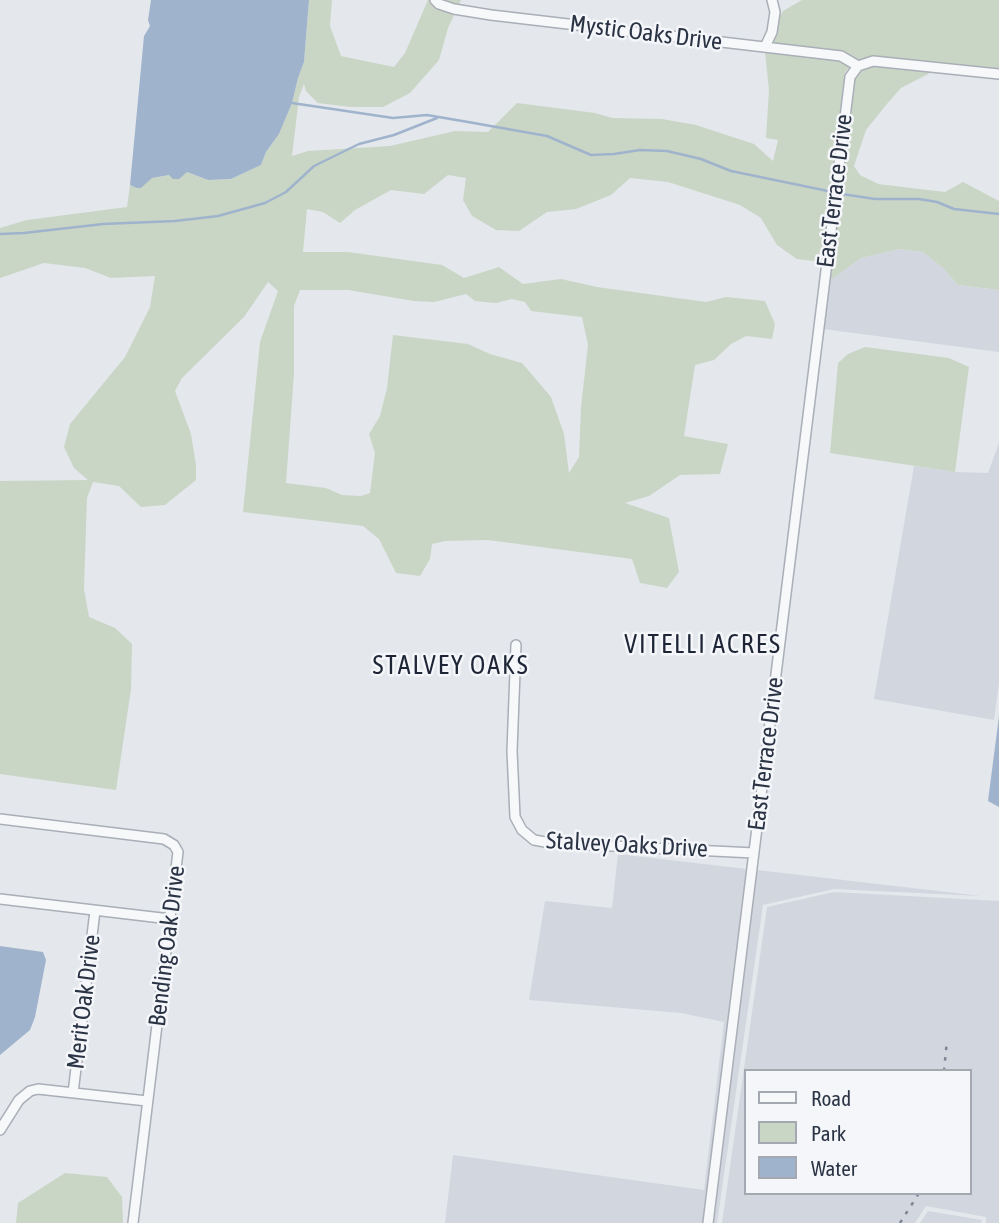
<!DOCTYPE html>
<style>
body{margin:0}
#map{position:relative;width:999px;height:1223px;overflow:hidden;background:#e4e7ec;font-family:"Asap Condensed",sans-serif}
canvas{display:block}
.legend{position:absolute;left:744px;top:1069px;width:228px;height:126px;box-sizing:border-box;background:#f4f6f9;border:2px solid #a4a8b1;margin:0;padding:9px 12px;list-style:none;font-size:21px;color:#2b3445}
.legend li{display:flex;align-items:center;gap:14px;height:35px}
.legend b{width:35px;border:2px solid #a4a8b1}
</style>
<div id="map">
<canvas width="999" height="1223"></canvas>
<ul class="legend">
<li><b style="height:9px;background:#f7f8fa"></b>Road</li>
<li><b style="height:19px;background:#c9d6c5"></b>Park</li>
<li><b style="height:19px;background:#9fb4cc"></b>Water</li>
</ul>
</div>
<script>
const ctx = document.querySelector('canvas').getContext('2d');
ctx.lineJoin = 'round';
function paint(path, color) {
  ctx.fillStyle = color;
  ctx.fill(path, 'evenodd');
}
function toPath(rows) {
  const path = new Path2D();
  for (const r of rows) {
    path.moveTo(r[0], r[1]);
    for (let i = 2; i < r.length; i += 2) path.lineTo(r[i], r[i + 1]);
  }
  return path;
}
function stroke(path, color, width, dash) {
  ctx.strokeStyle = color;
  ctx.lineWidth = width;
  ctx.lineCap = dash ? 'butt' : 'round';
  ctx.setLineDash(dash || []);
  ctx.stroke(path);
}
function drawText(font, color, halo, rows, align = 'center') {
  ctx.font = font + ' "Asap Condensed",sans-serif';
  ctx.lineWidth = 5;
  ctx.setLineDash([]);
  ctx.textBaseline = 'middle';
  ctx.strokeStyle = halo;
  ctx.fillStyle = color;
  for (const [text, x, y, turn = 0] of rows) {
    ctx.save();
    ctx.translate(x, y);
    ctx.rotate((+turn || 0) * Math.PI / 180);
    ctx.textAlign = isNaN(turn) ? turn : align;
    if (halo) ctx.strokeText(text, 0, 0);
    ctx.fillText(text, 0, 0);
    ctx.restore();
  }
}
const built = toPath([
 [900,249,923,252,943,268,958,285,999,290,999,352,823,329,830,275,833,278,861,258],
 [999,443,999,683,994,720,874,699,914,466,955,472,988,473],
 [618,854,747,869,703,1223,445,1223,453,1155,704,1190,724,1022,681,1013,529,1000,545,901,612,908],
 [757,870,981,896,834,889,763,905,717,1223,713,1223],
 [834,892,999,901,999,1223,986,1223,986,1217,926,1206,915,1223,722,1223,767,907],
 [745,1071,969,1071,969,1193,745,1193],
 [928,1211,982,1220,981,1223,920,1223]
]);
const green = toPath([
 [309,0,332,0,330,26,341,56,394,67,405,53,428,0,461,0,448,28,439,60,410,93,383,107,351,107,318,103,306,91,304,84,299,97,292,156,308,151,390,146,455,131,488,132,517,103,595,113,612,118,662,119,696,125,754,144,773,161,778,140,766,138,769,90,764,42,783,11,802,0,999,0,999,70,874,57,856,61,845,72,822,262,797,259,777,245,761,218,740,205,668,182,630,178,611,195,576,209,547,212,519,231,496,230,472,216,463,200,466,178,448,175,424,194,391,190,355,210,340,223,323,212,307,209,303,252,348,252,442,265,464,278,499,267,523,284,561,279,597,287,706,302,726,297,765,301,775,324,772,339,746,336,731,344,714,360,695,365,684,436,728,444,720,474,680,475,649,496,625,503,669,518,679,572,667,588,640,583,632,559,488,540,445,541,432,544,430,559,420,576,396,573,379,539,363,526,243,512,260,342,278,291,268,282,244,317,182,378,175,391,191,434,196,465,196,480,165,505,141,507,119,486,93,482,87,498,84,589,89,617,115,628,132,644,131,689,116,790,0,774,0,481,88,480,74,468,64,447,70,424,125,357,150,307,155,276,111,278,85,268,44,263,0,278,0,228,27,220,127,207,130,185,131,186,152,178,187,172,208,180,231,179,261,165,266,152,279,134,292,103,298,78,304,62],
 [300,290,348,290,414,301,434,302,466,294,475,301,496,303,512,299,525,302,531,311,582,317,588,345,581,407,579,457,569,473,564,434,551,397,522,363,490,354,468,344,393,335,387,388,380,416,369,434,375,453,370,493,361,496,342,495,326,488,286,483,294,373,294,306],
 [874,66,932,72,901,88,886,105,866,130,854,166,860,175,878,184,945,192,963,182,999,201,999,290,958,285,943,268,923,252,900,249,861,258,832,279,830,275,855,78,861,70],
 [865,347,949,358,969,367,955,472,830,453,838,363,848,354],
 [65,1173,107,1177,122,1197,123,1223,16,1223,18,1203]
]);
const water = toPath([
 [151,0,309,0,304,62,298,78,292,103,279,134,266,152,261,165,231,179,208,180,187,172,179,179,173,179,169,175,152,178,141,188,137,188,130,185,144,36,150,26,148,20],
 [999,716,999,807,988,801],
 [0,946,43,952,46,960,35,1017,30,1030,0,1055]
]);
const stream = toPath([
 [292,103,393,118,427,115,468,122,547,136,591,155,614,154,640,150,667,151,701,159,731,171,828,191],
 [842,194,875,199,919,199,937,202,954,209,999,214],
 [0,234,24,233,103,224,175,221,218,216,265,203,286,192,314,166,359,144,394,135,437,118]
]);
const street = toPath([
 [435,0,439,4,454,9,491,15,841,56,858,66],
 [765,47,772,32,775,12,772,0],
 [516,645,512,751,515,817,522,830,534,840,551,843,754,853],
 [0,819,164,839,174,845,178,852,133,1223],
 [0,899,170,919],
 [73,1093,95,911],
 [0,1130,19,1100,30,1091,38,1089,147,1101],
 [708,1223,850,77,858,66,873,61,999,74]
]);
const rail = toPath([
 [944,1071,947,1040],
 [900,1223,919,1193]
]);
const streetNames = [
 ["Mystic Oaks Drive",646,33,7],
 ["East Terrace Drive",835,191,-83],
 ["East Terrace Drive",766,754,-83],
 ["Stalvey Oaks Drive",627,845,3],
 ["Bending Oak Drive",167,946,-83],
 ["Merit Oak Drive",84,1002,-83]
];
const neighbourhoodNames = [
 ["VITELLI ACRES",703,645],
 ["STALVEY OAKS",451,666]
];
paint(built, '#d2d6de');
paint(green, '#c9d6c5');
paint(water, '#9fb4cc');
stroke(stream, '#9fb4cc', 2.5);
stroke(street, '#a9aeb7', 12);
stroke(street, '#f7f8fa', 9);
stroke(rail, '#7d8696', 2.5, [3.5, 7]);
drawText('24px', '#2b3445', '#f4f6f9', streetNames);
ctx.letterSpacing = '2px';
drawText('26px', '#1d2536', '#f4f6f9', neighbourhoodNames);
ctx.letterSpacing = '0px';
</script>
